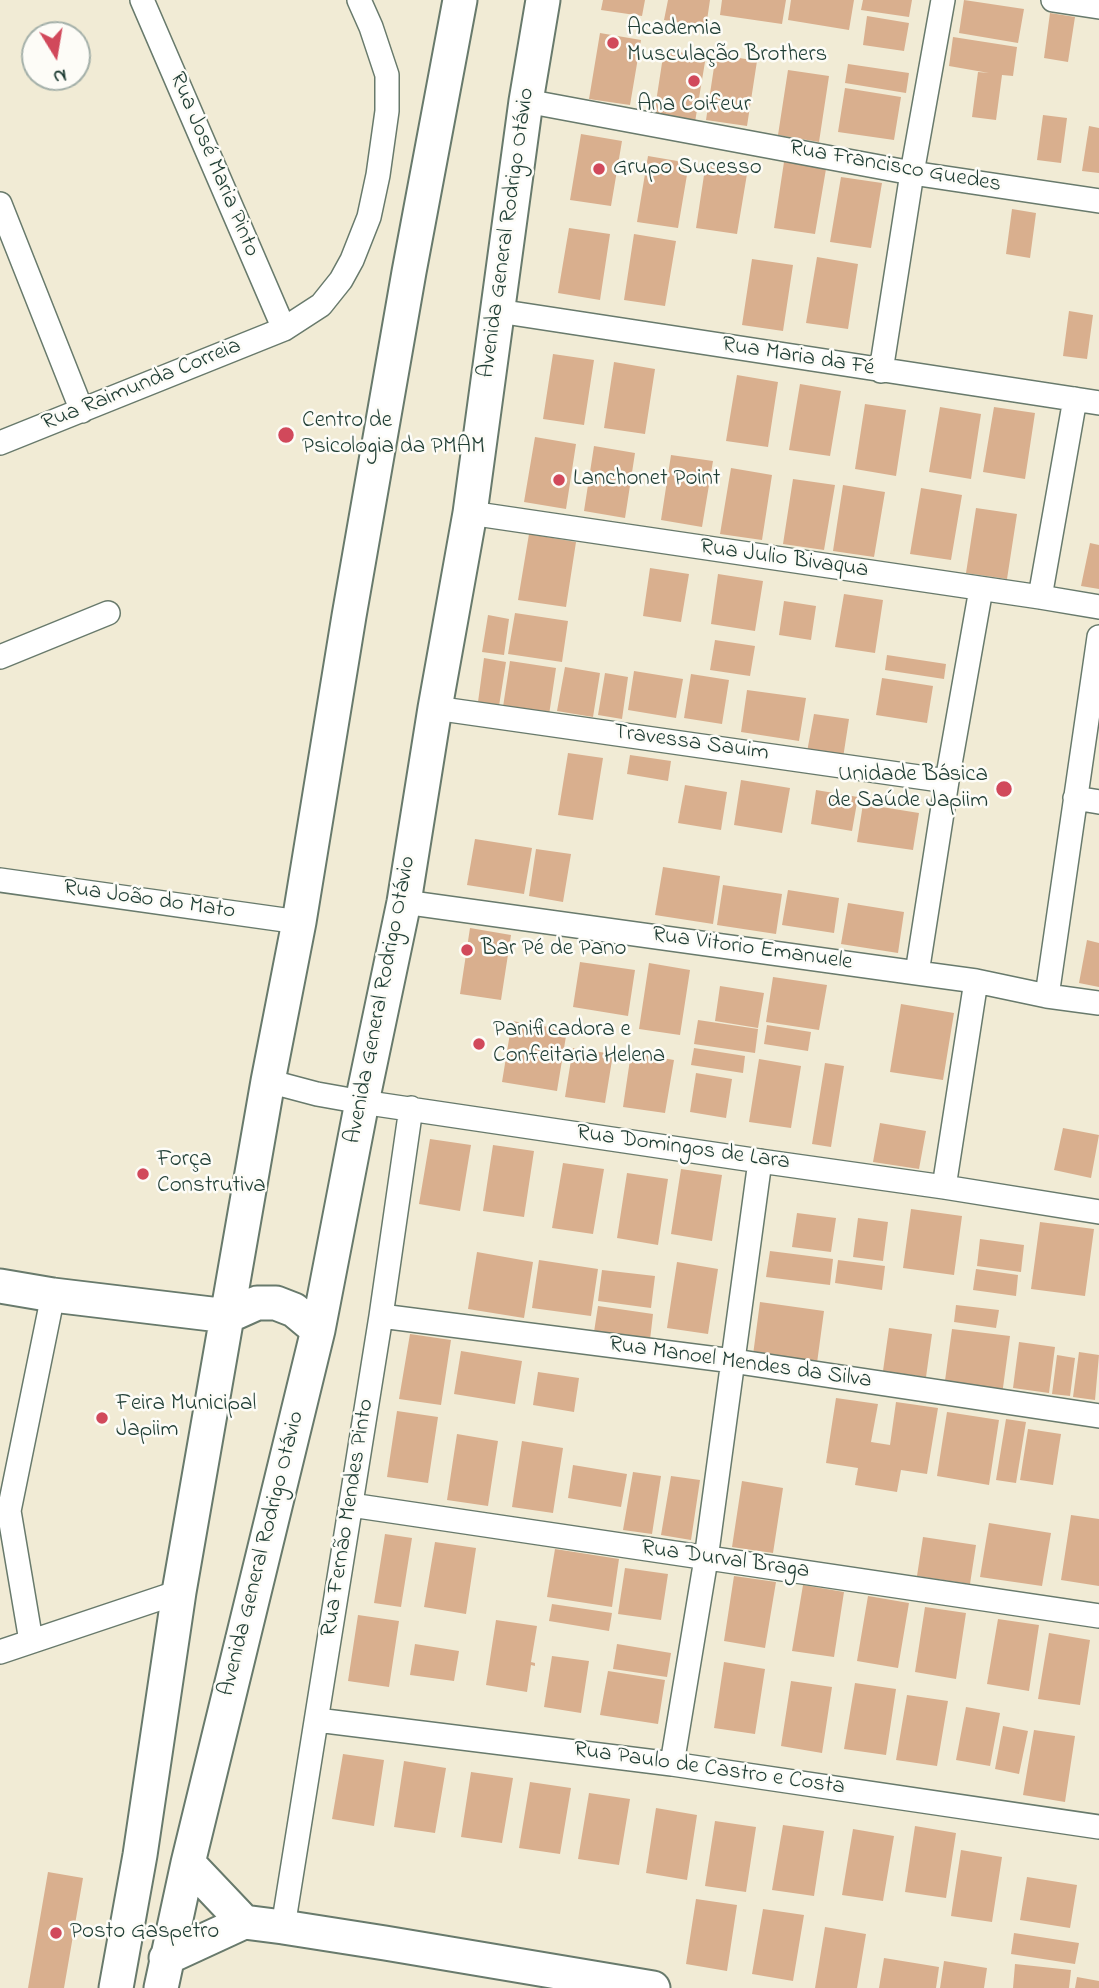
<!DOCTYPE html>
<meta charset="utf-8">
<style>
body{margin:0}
#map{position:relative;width:1099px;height:1988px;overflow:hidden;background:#f1ebd5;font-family:"Indie Flower",sans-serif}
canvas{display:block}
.north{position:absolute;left:21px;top:21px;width:70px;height:70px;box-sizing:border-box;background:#fdfcf7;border:2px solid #a4b0a9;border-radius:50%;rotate:169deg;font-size:19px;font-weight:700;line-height:28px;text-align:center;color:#1f3d34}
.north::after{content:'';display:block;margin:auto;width:24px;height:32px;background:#d1495b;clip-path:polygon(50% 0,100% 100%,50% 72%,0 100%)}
</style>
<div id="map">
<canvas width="1099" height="1988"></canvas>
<div class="north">N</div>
</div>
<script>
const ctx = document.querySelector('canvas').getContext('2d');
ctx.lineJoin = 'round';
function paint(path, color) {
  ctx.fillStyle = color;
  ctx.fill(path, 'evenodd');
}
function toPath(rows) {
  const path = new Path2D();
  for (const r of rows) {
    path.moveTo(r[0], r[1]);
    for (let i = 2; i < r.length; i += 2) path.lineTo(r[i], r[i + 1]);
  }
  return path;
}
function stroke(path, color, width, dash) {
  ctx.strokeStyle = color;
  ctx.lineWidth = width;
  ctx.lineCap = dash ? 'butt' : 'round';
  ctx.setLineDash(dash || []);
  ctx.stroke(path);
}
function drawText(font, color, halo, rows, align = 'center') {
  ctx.font = font + ' "Indie Flower",sans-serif';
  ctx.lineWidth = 5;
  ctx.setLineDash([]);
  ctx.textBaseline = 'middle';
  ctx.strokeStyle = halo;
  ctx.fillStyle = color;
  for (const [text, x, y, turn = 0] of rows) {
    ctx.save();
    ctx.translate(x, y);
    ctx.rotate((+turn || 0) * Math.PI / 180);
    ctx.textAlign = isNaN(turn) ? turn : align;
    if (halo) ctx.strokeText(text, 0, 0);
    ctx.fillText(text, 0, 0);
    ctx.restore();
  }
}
const building = toPath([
 [603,0,645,0,642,16,601,10],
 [668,0,710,0,706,27,664,20],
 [722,0,786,0,782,24,720,15],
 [791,0,854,0,849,30,788,20],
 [863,0,912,0,909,17,861,10],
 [964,0,1024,9,1018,43,959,33],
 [1050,13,1075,17,1068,62,1044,58],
 [867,16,909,23,904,51,863,45],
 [600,33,641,40,630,105,589,99],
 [953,37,1017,47,1013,76,1002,75,996,120,972,117,978,72,989,73,949,66],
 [664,50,706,56,695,122,654,115],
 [716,54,757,61,747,126,706,120],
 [848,64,909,73,906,93,845,83],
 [788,70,829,76,819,142,778,135],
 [845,88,901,97,894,140,838,132],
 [1043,115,1067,118,1061,163,1037,160],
 [1089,126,1099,128,1099,173,1082,171],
 [581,134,622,141,611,206,570,200],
 [648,156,689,163,678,228,637,222],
 [706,162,748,168,737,234,696,228],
 [784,162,826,169,815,234,774,228],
 [841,177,882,183,871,248,830,242],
 [1012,209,1036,213,1030,258,1006,254],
 [569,228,610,234,600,300,558,293],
 [634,234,676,241,665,306,624,300],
 [817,257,858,264,848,329,806,323],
 [752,259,793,265,783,331,742,325],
 [1069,311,1093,315,1087,359,1063,356],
 [553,354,594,360,584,425,543,419],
 [614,362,655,369,645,434,604,428],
 [737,375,778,382,768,447,726,441],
 [800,384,841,391,830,456,789,450],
 [865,404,906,410,896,476,855,469],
 [940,407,981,414,971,479,929,472],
 [994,407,1035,413,1025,479,983,472],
 [535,437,576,444,566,509,524,502],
 [594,446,635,453,625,518,584,511],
 [671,455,713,461,702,527,661,520],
 [731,468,772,475,762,540,720,534],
 [793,479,835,485,824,550,783,544],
 [843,485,885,492,874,557,833,551],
 [921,488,962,495,951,560,910,554],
 [976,508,1017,514,1007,579,966,573],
 [529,534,576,542,566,607,518,600],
 [1090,543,1099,545,1099,589,1081,586],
 [650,568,689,574,681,622,643,616],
 [718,574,763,581,755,631,711,624],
 [844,594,883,600,875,653,835,647],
 [784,601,816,606,811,640,779,635],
 [515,613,568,621,562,662,508,654],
 [488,615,509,619,504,655,482,652],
 [715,640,755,646,750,676,710,670],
 [887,655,946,664,944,679,885,670],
 [484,658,506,662,499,706,478,702],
 [510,661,556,668,549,715,503,707],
 [565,667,600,673,593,717,557,711],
 [634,671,683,679,676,718,628,710],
 [605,673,628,677,622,719,598,715],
 [691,674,729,680,722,724,684,718],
 [882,678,933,686,927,723,876,715],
 [747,690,806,698,799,741,741,732],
 [814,714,849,719,843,758,807,752],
 [568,753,603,758,593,820,558,815],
 [630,755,671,761,668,781,627,774],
 [741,780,790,788,782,833,734,825],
 [685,785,727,792,721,830,678,823],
 [816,790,858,797,852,831,811,824],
 [863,804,919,813,913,850,857,842],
 [475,839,532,848,524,894,467,885],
 [536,849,571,854,563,902,529,896],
 [663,867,720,876,713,924,655,915],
 [723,885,782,894,776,934,717,925],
 [788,890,839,898,834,933,782,925],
 [848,903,904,912,898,953,841,944],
 [470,928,511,935,501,1000,460,994],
 [1087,940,1099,943,1099,987,1079,983],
 [580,962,635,970,628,1016,573,1007],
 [649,963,690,970,680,1035,639,1029],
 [773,977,827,985,819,1030,766,1022],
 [720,986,764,993,758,1028,715,1021],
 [901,1004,954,1013,943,1080,890,1072],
 [698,1020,758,1029,755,1053,694,1044],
 [512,1021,567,1030,557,1091,502,1082],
 [767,1025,811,1032,808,1051,764,1044],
 [573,1048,613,1054,605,1103,565,1097],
 [694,1048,745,1056,743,1073,691,1065],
 [631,1053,674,1060,665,1113,623,1107],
 [759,1059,801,1066,791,1128,749,1122],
 [825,1063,844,1066,831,1147,812,1144],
 [696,1073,732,1079,726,1118,690,1112],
 [880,1123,926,1131,919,1169,873,1162],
 [1063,1128,1099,1135,1091,1178,1054,1170],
 [430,1139,471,1145,460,1211,419,1204],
 [493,1145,534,1151,524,1217,483,1211],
 [563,1163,604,1169,593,1234,552,1228],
 [681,1169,722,1175,712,1241,671,1234],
 [627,1173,668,1179,658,1245,617,1238],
 [911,1209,962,1216,954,1275,903,1268],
 [797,1213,836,1218,831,1252,792,1247],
 [858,1218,888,1222,883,1261,853,1257],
 [1040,1222,1094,1229,1085,1296,1031,1289],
 [980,1239,1024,1245,1021,1272,977,1266],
 [770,1251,833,1259,830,1285,766,1277],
 [477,1252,533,1262,524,1318,468,1309],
 [539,1260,598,1269,591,1316,532,1308],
 [838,1260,885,1266,882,1290,835,1283],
 [677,1262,718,1269,708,1334,667,1328],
 [976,1269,1018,1275,1016,1296,973,1290],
 [602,1270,655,1276,651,1308,598,1301],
 [760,1302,824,1311,817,1363,753,1355],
 [956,1305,999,1310,996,1328,954,1322],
 [598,1306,653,1314,650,1340,594,1332],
 [889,1328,932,1334,926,1377,883,1371],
 [952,1329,1010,1336,1002,1395,944,1388],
 [410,1334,451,1340,441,1405,399,1399],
 [1019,1342,1055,1347,1049,1393,1013,1388],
 [461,1351,522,1361,515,1404,454,1394],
 [1079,1352,1099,1355,1095,1400,1073,1397],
 [1057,1355,1075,1358,1070,1396,1052,1394],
 [538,1372,579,1378,574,1412,533,1405],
 [836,1398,878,1404,871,1442,890,1445,896,1402,938,1408,927,1474,901,1470,897,1492,855,1485,858,1468,826,1463],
 [397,1411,438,1417,428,1483,387,1477],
 [947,1412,999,1420,989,1485,937,1476],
 [1006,1419,1026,1422,1016,1483,996,1480],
 [1028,1429,1061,1434,1053,1485,1020,1480],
 [457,1434,498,1441,488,1506,447,1500],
 [522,1441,563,1448,553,1513,512,1507],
 [573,1465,627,1474,621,1507,568,1498],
 [633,1472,661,1476,652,1534,623,1530],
 [671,1476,700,1480,691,1540,661,1535],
 [742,1481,783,1488,773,1553,732,1547],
 [1071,1515,1099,1519,1099,1586,1061,1580],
 [989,1523,1051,1533,1042,1586,980,1577],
 [385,1534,412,1538,401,1607,374,1603],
 [923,1537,976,1545,970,1584,917,1576],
 [435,1542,476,1548,466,1614,424,1607],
 [555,1549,619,1559,612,1607,547,1597],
 [625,1568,668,1574,661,1620,618,1614],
 [734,1576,776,1582,765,1648,724,1641],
 [803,1585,844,1592,834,1657,792,1651],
 [868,1596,909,1603,898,1668,857,1661],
 [552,1604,612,1613,609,1631,549,1621],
 [925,1607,966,1613,956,1679,915,1672],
 [358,1615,399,1621,389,1687,348,1681],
 [998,1619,1039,1625,1029,1691,987,1684],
 [496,1620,537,1626,531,1662,535,1663,535,1666,531,1665,527,1692,486,1685],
 [1049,1633,1090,1640,1080,1705,1038,1699],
 [415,1644,459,1651,454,1681,410,1675],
 [617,1644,671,1653,667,1677,613,1669],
 [552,1656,589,1661,581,1713,544,1707],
 [724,1662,765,1669,755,1734,714,1728],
 [608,1671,665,1680,658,1724,600,1715],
 [791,1681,832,1687,822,1753,781,1746],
 [855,1683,896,1689,886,1755,844,1749],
 [907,1695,948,1701,937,1766,896,1760],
 [966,1707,1000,1713,990,1766,956,1760],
 [1003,1726,1028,1731,1019,1774,995,1769],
 [1034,1730,1075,1736,1065,1802,1023,1795],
 [343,1754,384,1760,374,1826,332,1819],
 [404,1761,446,1768,435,1833,394,1827],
 [471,1772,513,1778,502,1843,461,1837],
 [530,1782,571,1788,560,1854,519,1848],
 [589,1793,630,1799,619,1865,578,1859],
 [656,1808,697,1815,687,1880,646,1873],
 [715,1821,756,1827,746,1892,705,1886],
 [783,1825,824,1831,814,1896,772,1890],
 [915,1826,956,1833,946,1898,905,1892],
 [853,1829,894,1836,883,1901,842,1895],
 [961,1850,1002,1857,992,1922,951,1916],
 [48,1872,83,1878,64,1988,28,1988],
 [1027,1877,1077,1885,1070,1928,1020,1920],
 [696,1899,737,1905,727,1971,686,1964],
 [763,1909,804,1915,793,1981,752,1974],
 [825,1927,866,1934,857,1988,815,1988],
 [1014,1933,1079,1943,1075,1964,1011,1954],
 [884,1958,939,1967,936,1988,879,1988],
 [944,1961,987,1968,984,1988,940,1988],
 [1015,1964,1071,1970,1069,1988,1013,1988],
 [1077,1977,1099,1981,1099,1988,1075,1988]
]);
const street = toPath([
 [142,0,284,329],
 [1053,0,1099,7],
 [526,101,912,173,1099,201],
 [0,204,82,411],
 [498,311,1099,403],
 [881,371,912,173,943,0],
 [0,443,284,329,321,305,341,280,352,260,369,217,378,175,387,111,387,75,371,27,359,0],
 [470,513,1040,597,1099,607],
 [1040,597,1075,399],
 [0,657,108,613],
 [435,708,947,781],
 [1075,798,1099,802],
 [0,880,299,922],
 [404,902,917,973,976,981,1047,996,1099,1003],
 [917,973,947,781,981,589],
 [1047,996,1099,637],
 [268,1081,317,1094,362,1102,760,1161,944,1187,1099,1212],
 [944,1187,976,981],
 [381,1316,733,1361,1099,1416],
 [351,1505,1099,1616],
 [31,1641,9,1511,53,1295],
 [0,1652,179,1592],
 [317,1720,672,1764,1099,1827],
 [672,1764,706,1559,760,1161],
 [283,1927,381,1316,411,1108]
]);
const secondary = toPath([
 [0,1286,53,1295,228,1316,257,1303,276,1303,294,1310,318,1330],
 [188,1863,244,1922],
 [166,1958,244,1922,283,1927,385,1943,653,1988],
 [116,1988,140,1855,179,1592,268,1081,299,922,349,616,409,272,460,0],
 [161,1988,188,1863,318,1330,362,1102,404,902,435,708,470,513,526,101,543,0]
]);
const markers = [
 [613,43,7,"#d1495b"],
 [694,81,7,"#d1495b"],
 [599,169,7,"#d1495b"],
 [286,435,9,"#d1495b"],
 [559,480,7,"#d1495b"],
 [1004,789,9,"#d1495b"],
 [467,950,7,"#d1495b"],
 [479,1044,7,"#d1495b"],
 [143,1174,7,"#d1495b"],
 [102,1418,7,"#d1495b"],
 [56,1933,7,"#d1495b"]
];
const poiNames = [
 ["Academia",627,30],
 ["Musculação Brothers",627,56],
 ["Ana Coifeur",694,106,"center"],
 ["Grupo Sucesso",613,169],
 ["Centro de",302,422],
 ["Psicologia da PMAM",302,448],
 ["Lanchonet Point",573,480],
 ["Unidade Básica",988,776,"right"],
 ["de Saúde Japiim",988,802,"right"],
 ["Bar Pé de Pano",481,950],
 ["Panificadora e",493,1031],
 ["Confeitaria Helena",493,1057],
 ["Força",157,1161],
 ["Construtiva",157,1187],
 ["Feira Municipal",116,1405],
 ["Japiim",116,1431],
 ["Posto Gaspetro",70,1933]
];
const streetNames = [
 ["Rua José Maria Pinto",213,165,67],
 ["Rua Francisco Guedes",895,168,10],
 ["Avenida General Rodrigo Otávio",508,233,-82],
 ["Rua Maria da Fé",798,358,9],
 ["Rua Raimunda Correia",142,386,-22],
 ["Rua Julio Bivaqua",784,560,8],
 ["Travessa Sauim",691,744,8],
 ["Rua João do Mato",149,901,8],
 ["Rua Vitorio Emanuele",752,950,8],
 ["Avenida General Rodrigo Otávio",382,1000,-79],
 ["Rua Domingos de Lara",683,1149,8],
 ["Rua Manoel Mendes da Silva",740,1364,8],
 ["Rua Fernão Mendes Pinto",349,1518,-81],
 ["Avenida General Rodrigo Otávio",263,1554,-76],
 ["Rua Durval Braga",725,1561,8],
 ["Rua Paulo de Castro e Costa",709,1770,8]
];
paint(building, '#d9af8e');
stroke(street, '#687a6c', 26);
stroke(secondary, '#687a6c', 37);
stroke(street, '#fff', 23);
stroke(secondary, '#fff', 33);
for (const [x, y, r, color] of markers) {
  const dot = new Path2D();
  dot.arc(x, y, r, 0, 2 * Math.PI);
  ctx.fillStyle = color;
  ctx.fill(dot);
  stroke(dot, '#fdfcf7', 2.5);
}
drawText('23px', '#1f3d34', '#fdfcf7', poiNames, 'left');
drawText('23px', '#1f3d34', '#fdfcf7', streetNames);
</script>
